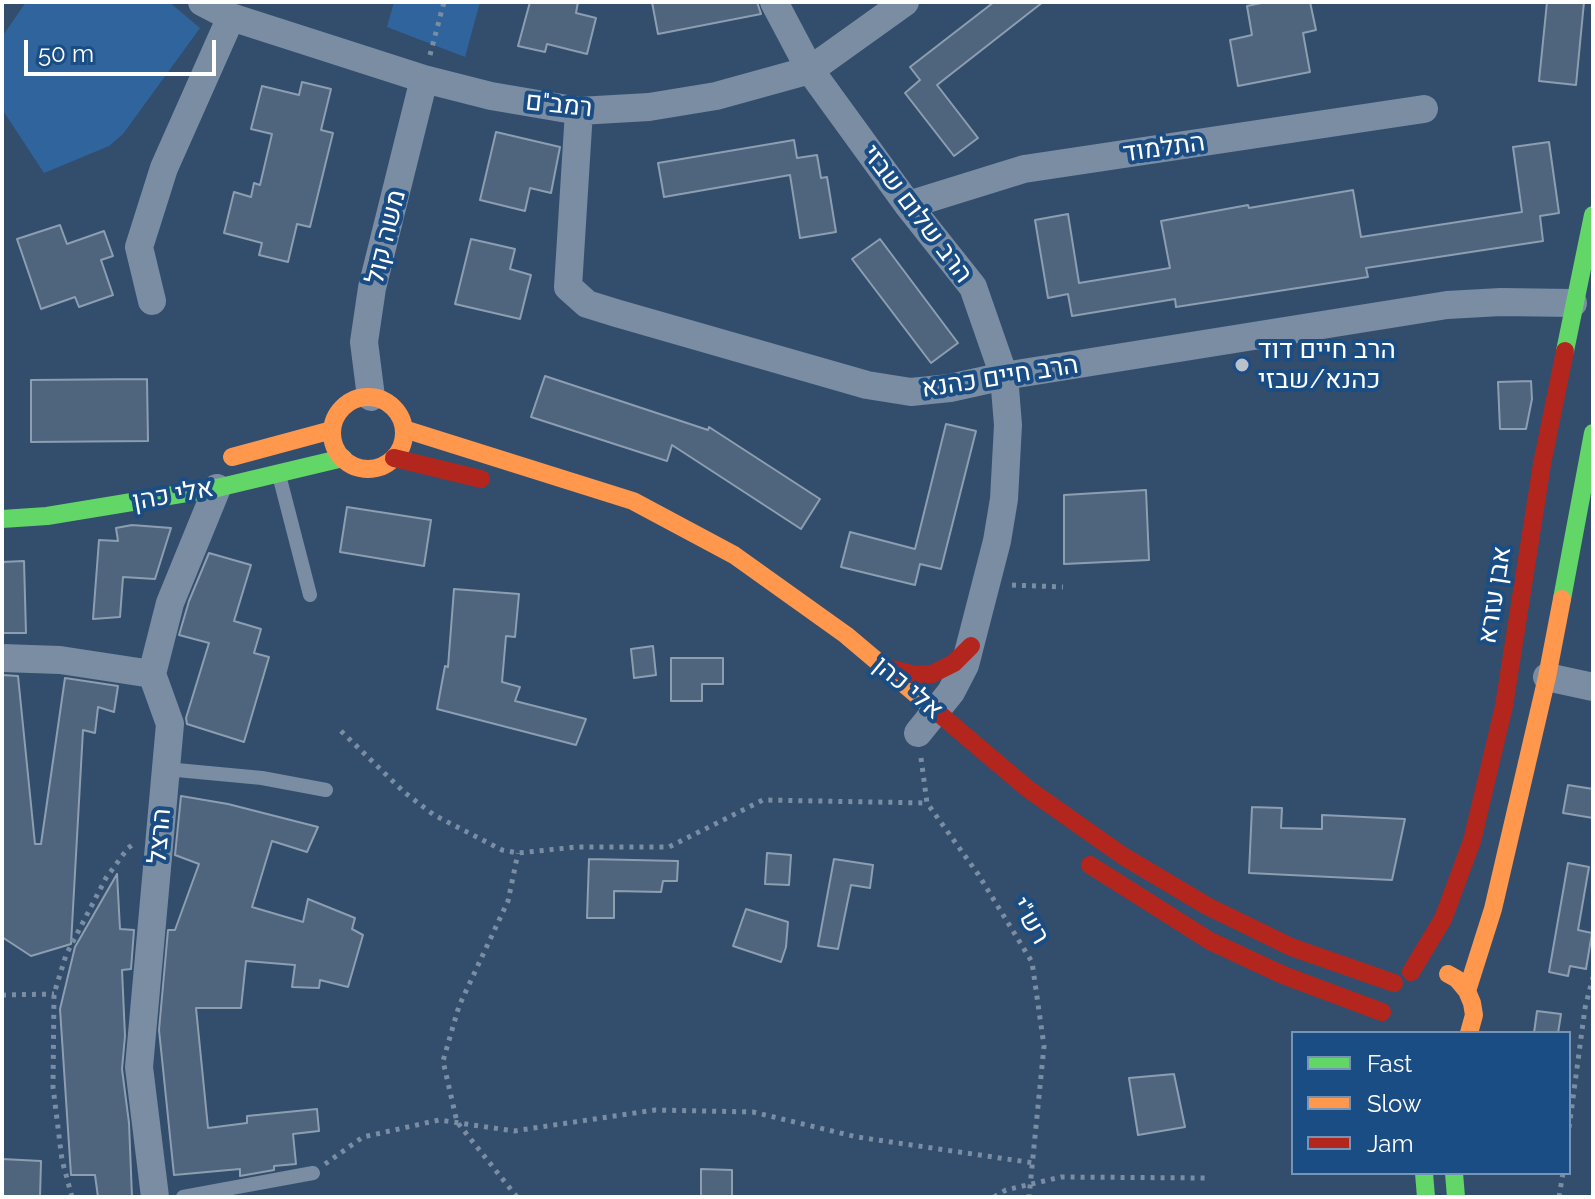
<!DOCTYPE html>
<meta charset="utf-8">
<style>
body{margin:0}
#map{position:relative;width:1595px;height:1199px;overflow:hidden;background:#334e6d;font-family:Raleway,sans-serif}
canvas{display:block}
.frame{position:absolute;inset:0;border:4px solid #fff;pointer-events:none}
.legend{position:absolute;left:1291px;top:1031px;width:280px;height:144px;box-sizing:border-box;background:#1b4d85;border:2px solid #7694b6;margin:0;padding:10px 14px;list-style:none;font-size:24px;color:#fff}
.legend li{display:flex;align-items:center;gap:16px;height:40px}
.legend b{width:40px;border:2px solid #7694b6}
.scale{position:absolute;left:24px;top:40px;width:192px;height:36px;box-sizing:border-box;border:4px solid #fff;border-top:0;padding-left:10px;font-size:24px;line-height:28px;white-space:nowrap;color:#fff;-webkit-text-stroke:6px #1b4d85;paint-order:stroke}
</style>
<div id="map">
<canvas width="1595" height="1199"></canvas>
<div class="frame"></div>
<ul class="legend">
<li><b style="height:10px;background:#63d668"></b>Fast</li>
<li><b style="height:10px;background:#ff974d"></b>Slow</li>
<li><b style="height:10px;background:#b3261e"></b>Jam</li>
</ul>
<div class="scale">50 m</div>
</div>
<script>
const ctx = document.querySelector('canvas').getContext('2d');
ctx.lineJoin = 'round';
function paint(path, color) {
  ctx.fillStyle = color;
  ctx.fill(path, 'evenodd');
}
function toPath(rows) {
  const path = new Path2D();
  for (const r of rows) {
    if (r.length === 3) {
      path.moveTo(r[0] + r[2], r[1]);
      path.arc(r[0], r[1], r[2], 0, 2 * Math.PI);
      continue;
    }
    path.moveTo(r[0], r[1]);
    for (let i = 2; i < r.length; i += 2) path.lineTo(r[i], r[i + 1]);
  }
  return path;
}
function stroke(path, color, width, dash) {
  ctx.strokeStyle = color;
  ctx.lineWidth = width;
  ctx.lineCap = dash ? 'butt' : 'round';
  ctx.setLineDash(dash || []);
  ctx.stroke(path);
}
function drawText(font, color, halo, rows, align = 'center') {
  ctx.font = font + ' Raleway,Heebo,sans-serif';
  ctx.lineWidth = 8;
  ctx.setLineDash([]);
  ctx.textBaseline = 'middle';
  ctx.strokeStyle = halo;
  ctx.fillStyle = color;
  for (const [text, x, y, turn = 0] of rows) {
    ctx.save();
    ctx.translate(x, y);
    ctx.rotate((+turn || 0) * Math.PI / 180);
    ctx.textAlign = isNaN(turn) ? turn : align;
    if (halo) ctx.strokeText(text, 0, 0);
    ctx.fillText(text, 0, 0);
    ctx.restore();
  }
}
const green = toPath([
 [26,2,169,2,200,28,123,134,109,146,44,173,2,109,2,37],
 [394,2,480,2,465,57,387,27]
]);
const building = toPath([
 [530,2,578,2,576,13,596,18,587,54,547,44,545,52,518,46,530,2],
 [652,2,757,2,761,14,658,34,652,2],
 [994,2,1043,2,937,85,978,138,954,156,905,93,920,80,910,67,994,2],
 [1266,2,1310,2,1316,30,1303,33,1310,72,1238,86,1230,40,1252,35,1247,6,1266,2],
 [1547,2,1584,2,1576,85,1539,81,1547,2],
 [302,82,331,89,321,130,333,133,310,227,297,224,288,262,259,255,262,243,224,233,234,192,251,197,254,183,260,185,272,134,251,129,262,86,299,95,302,82],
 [496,132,560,147,551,193,530,188,525,211,480,200,496,132],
 [794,140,797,158,817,155,821,178,827,177,836,232,800,238,790,175,664,197,658,163,794,140],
 [1549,142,1559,213,1540,216,1543,241,1366,268,1368,277,1176,307,1175,299,1072,316,1068,294,1048,298,1035,220,1068,214,1079,283,1170,268,1161,221,1248,205,1249,208,1353,190,1361,237,1522,212,1513,147,1549,142],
 [60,225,67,244,104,231,113,256,101,260,113,295,79,307,75,297,41,309,17,239,60,225],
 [471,239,515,249,510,269,531,275,520,319,455,304,471,239],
 [880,239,958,343,931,363,852,259,880,239],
 [545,376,708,430,709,427,820,499,801,529,672,445,667,461,531,417,545,376],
 [147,379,148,441,31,442,31,380,147,379],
 [1531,381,1532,399,1526,429,1500,429,1498,382,1531,381],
 [946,424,976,431,941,569,920,564,915,585,841,567,850,532,915,549,946,424],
 [1146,490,1149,560,1064,564,1064,495,1146,490],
 [347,507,431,520,424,566,340,552,347,507],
 [132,525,171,528,155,579,123,577,120,617,93,619,99,540,118,541,116,528,132,525],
 [209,553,251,565,234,621,261,629,254,653,269,657,244,742,187,724,186,718,209,643,179,635,189,601,209,553],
 [24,561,26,633,2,633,2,562,24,561],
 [454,589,519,594,515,637,506,636,502,682,520,687,515,701,586,719,576,745,437,709,445,666,448,667,454,589],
 [653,646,656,675,634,678,631,649,653,646],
 [671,658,723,658,723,684,702,684,702,701,671,701,671,658],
 [2,675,18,676,35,844,41,844,65,678,118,686,114,712,98,707,95,733,83,730,71,944,31,956,2,937,2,675],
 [1568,785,1593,789,1593,818,1563,813,1568,785],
 [181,796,228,804,318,827,307,852,272,841,252,907,303,922,308,899,355,918,352,929,363,935,348,987,320,980,319,988,292,987,295,965,246,961,241,1008,196,1008,208,1128,247,1123,247,1116,317,1109,319,1131,293,1134,296,1164,274,1166,274,1170,240,1176,240,1169,174,1175,159,1030,168,930,175,930,199,864,175,855,181,796],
 [1252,807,1282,808,1281,828,1322,829,1322,815,1405,819,1392,880,1249,873,1252,807],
 [767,853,791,855,789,885,765,884,767,853],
 [589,859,678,861,677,881,663,881,661,892,614,891,614,918,587,918,589,859],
 [834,859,873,865,870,888,851,885,838,949,818,946,834,859],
 [1568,863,1589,867,1578,930,1592,933,1586,969,1570,966,1568,976,1549,972,1568,863],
 [117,874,120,929,134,930,131,969,122,970,125,1036,122,1069,129,1123,132,1197,98,1197,95,1175,71,1175,60,1009,75,947,117,874],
 [746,909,788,922,786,947,781,962,733,946,746,909],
 [1537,1011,1561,1014,1558,1033,1534,1033,1537,1011],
 [1174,1074,1185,1127,1138,1135,1129,1078,1174,1074],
 [2,1159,41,1161,40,1197,2,1197,2,1159],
 [701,1169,732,1170,732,1196,701,1196,701,1169]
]);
const path = toPath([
 [430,55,444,2],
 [1012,585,1063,587],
 [341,731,404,792,434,815,502,850,518,853,577,847,669,847,763,800,927,803],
 [921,758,927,803,978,874,1032,962,1044,1046,1029,1197],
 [2,995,54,994],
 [1569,1128,1585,1008,1593,977],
 [325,1164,363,1137,439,1120,514,1131,655,1110,753,1112,857,1137,1034,1163],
 [72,1197,62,1160,53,1087,54,994,66,955,106,878,128,848,135,843],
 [517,1197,457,1122,443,1061,459,1006,508,901,518,853],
 [994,1197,1006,1190,1061,1177,1206,1178],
 [1559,1197,1563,1173]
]);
const lane = toPath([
 [279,475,310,595],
 [166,769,262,778,326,790],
 [183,1197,313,1173]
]);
const street = toPath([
 [202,2,231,17,424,79,491,96,579,111,649,107,716,96,810,70,905,2],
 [774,2,810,70,908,205,973,287,1004,376,1008,425,1004,499,997,541,965,665,951,692,918,733],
 [579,111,568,287,587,304,616,313,867,385,911,392,950,388,1004,376,1447,305,1501,302,1573,303],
 [908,205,1024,169,1424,109],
 [152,301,139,247,164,168,231,17],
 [371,397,364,342,372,288,424,79],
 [2,658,60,660,152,674],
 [1547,677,1593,687],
 [155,1197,139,1067,170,724,152,674,170,603,217,488]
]);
const fast = toPath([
 [1565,351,1593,215],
 [2,519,47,516,217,488,343,458],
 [1562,599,1593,433],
 [1424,1173,1426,1197],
 [1454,1173,1456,1197]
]);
const slow = toPath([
 [368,433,36],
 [404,429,633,501,734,555,846,635,936,711],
 [232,457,332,430],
 [1448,974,1457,979,1467,991,1472,1003,1474,1015,1469,1033],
 [1467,991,1493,909,1547,677,1562,599]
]);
const jam = toPath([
 [394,458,481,479],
 [884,667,915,675,932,674,954,663,971,646],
 [936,711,1028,789,1123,856,1207,906,1291,947,1394,983],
 [1090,865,1210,941,1283,975,1382,1012],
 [1411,972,1443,919,1472,841,1504,706,1542,464,1565,351]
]);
const markers = [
 [1242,365,8,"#b8c1cc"]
];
const streetNames = [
 ["רמב\"ם",559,105,6],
 ["התלמוד",1164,148,-8],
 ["הרב שלום שבזי",917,214,53],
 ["משה קול",386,237,-76],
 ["הרב חיים כהנא",1000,377,-9],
 ["אלי כהן",173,495,-10],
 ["אבן עזרא",1495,595,-81],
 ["אלי כהן",908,688,40],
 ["הרצל",160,836,-85],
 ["רש\"י",1030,921,59]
];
const poiNames = [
 ["הרב חיים דוד",1258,350],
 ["כהנא/שבזי",1258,380]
];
paint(green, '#30649c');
paint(building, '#4f657e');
stroke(building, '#8d9eb1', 2);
stroke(path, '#7a8da3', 5, [4, 6]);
stroke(lane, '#7a8da3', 14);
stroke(street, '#7a8da3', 28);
stroke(fast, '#63d668', 18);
stroke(slow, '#ff974d', 18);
stroke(jam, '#b3261e', 18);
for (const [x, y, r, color] of markers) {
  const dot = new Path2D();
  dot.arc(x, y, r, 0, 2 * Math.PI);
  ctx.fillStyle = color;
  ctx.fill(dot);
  stroke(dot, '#1b4d85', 3);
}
drawText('26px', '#fff', '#1b4d85', streetNames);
drawText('26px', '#fff', '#1b4d85', poiNames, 'left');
</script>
